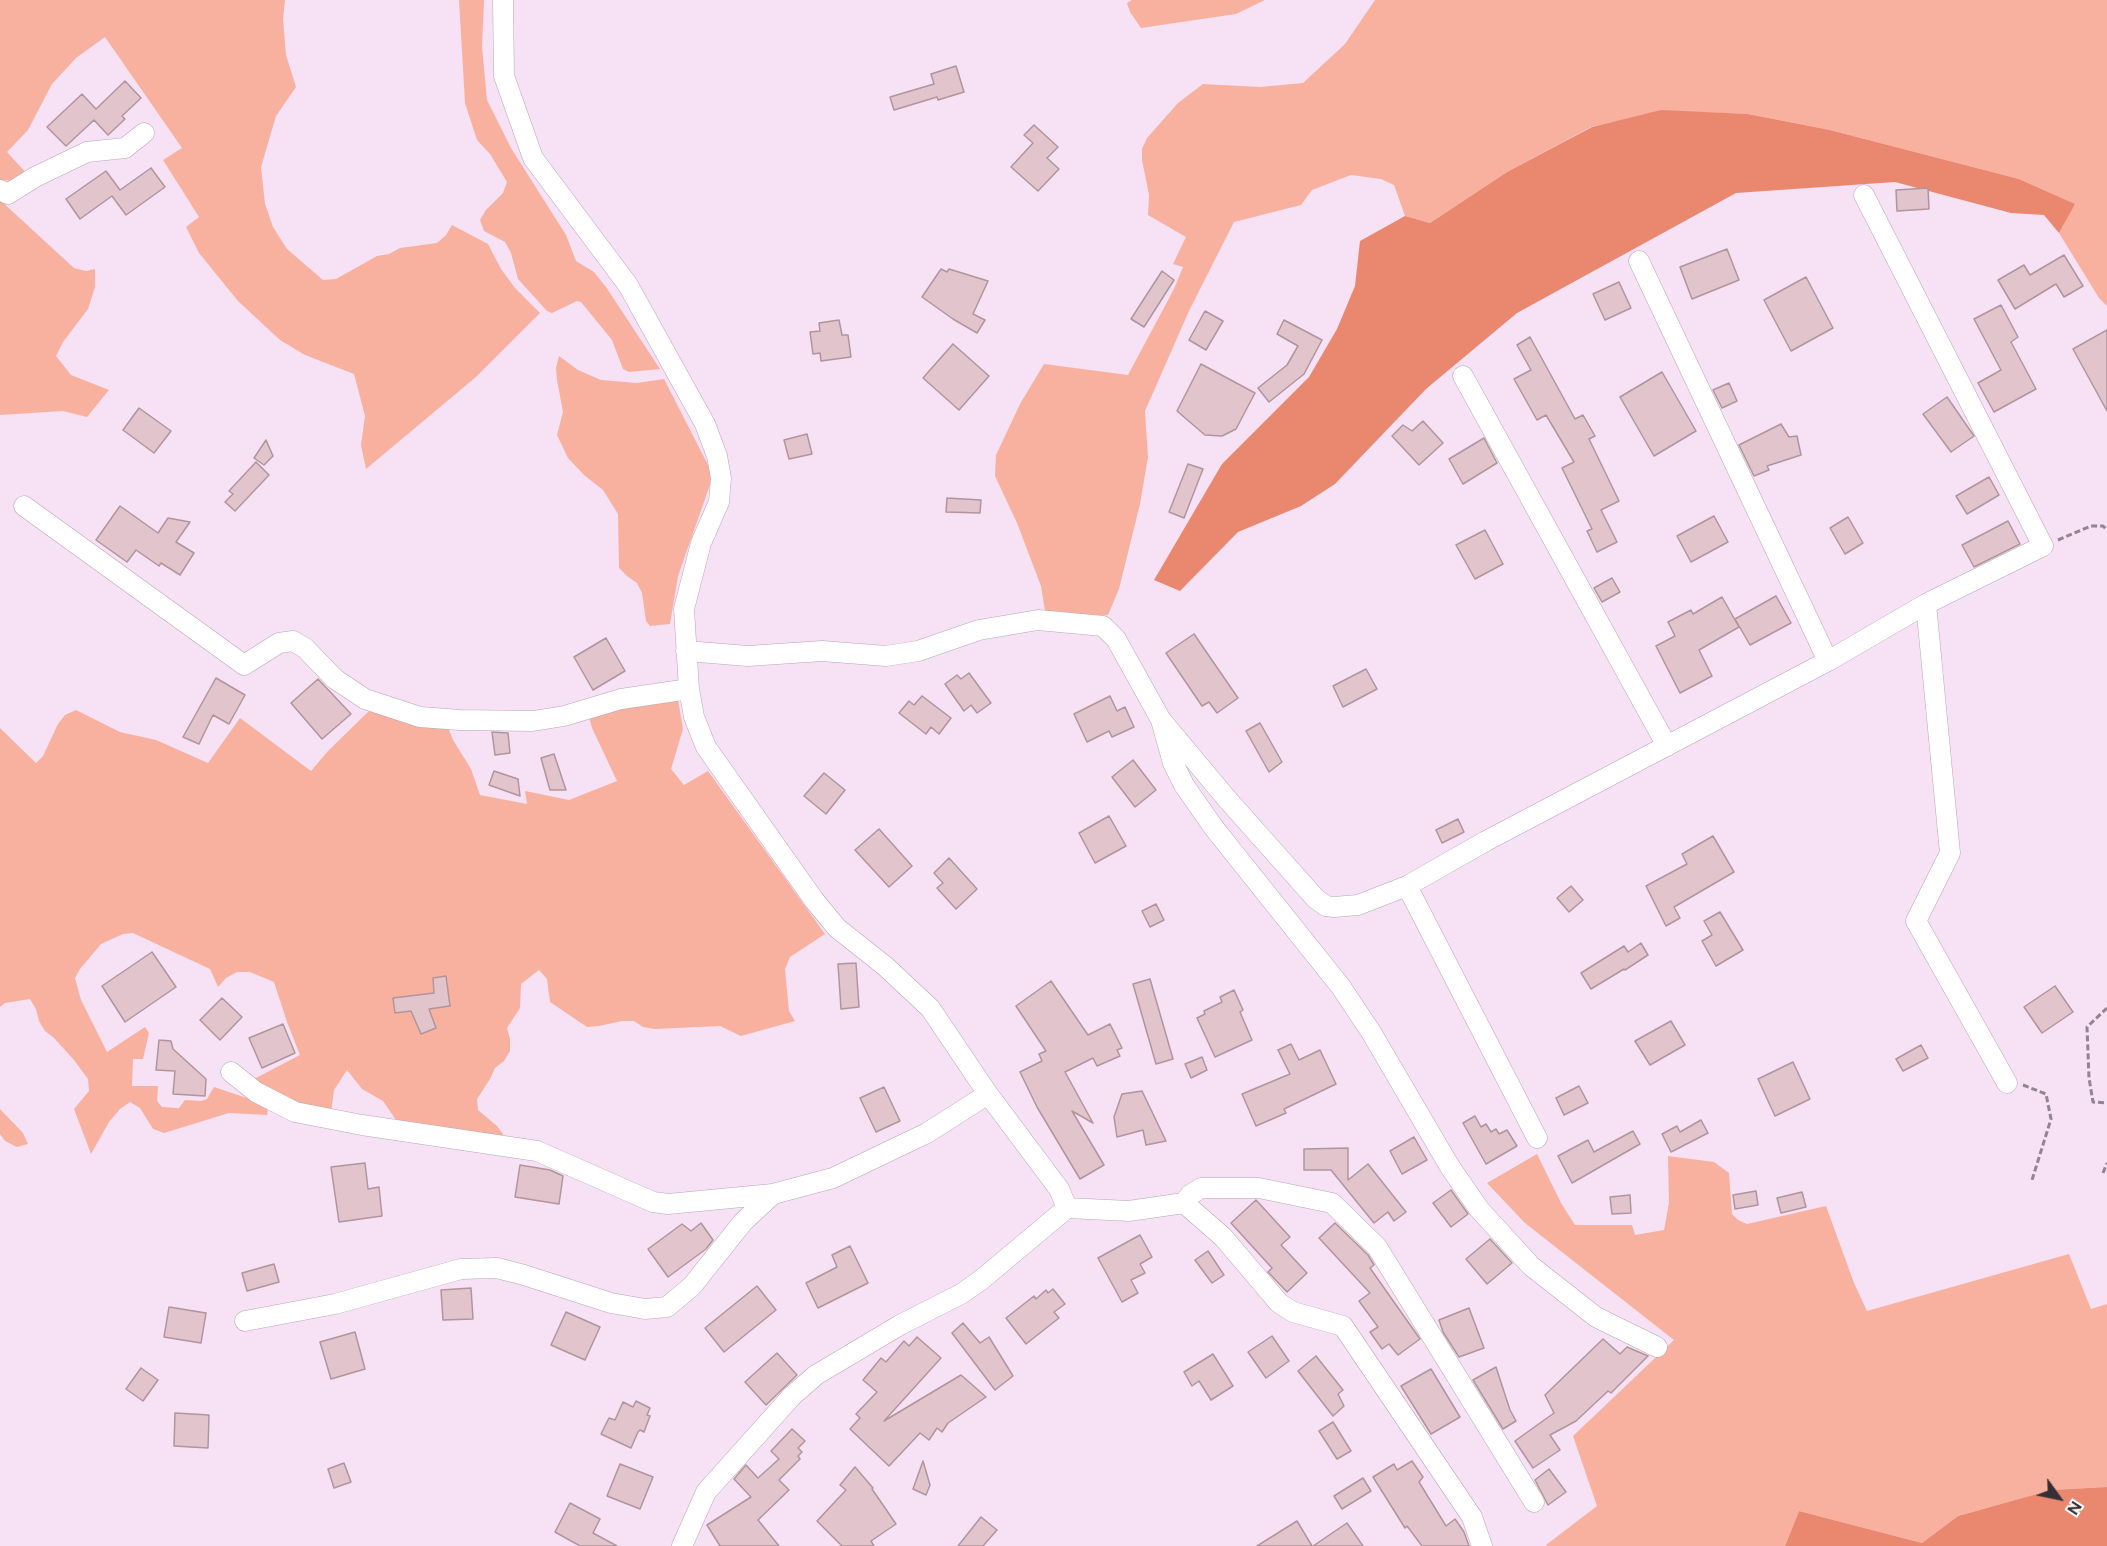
<!DOCTYPE html>
<style>
body{margin:0}
#map{position:relative;width:2107px;height:1546px;overflow:hidden;background:#f6e1f5;font-family:Figtree,sans-serif}
canvas{display:block}
.north{position:absolute;left:2029px;top:1468px;width:60px;height:60px;-webkit-text-stroke:4px #fff;paint-order:stroke;rotate:123deg;font-size:16px;font-weight:700;line-height:24px;text-align:center;color:#372f36}
.north::after{content:'';display:block;margin:auto;width:21px;height:27px;background:#372f36;clip-path:polygon(50% 0,100% 100%,50% 72%,0 100%)}
</style>
<div id="map">
<canvas width="2107" height="1546"></canvas>
<div class="north">N</div>
</div>
<script>
const ctx = document.querySelector('canvas').getContext('2d');
ctx.lineJoin = 'round';
function paint(path, color) {
  ctx.fillStyle = color;
  ctx.fill(path, 'evenodd');
}
function toPath(rows) {
  const path = new Path2D();
  for (const r of rows) {
    path.moveTo(r[0], r[1]);
    for (let i = 2; i < r.length; i += 2) path.lineTo(r[i], r[i + 1]);
  }
  return path;
}
function stroke(path, color, width, dash) {
  ctx.strokeStyle = color;
  ctx.lineWidth = width;
  ctx.lineCap = dash ? 'butt' : 'round';
  ctx.setLineDash(dash || []);
  ctx.stroke(path);
}
const green = toPath([
 [0,0,285,0,283,19,286,55,296,87,276,116,261,167,265,204,273,227,287,249,323,280,336,279,377,256,389,254,400,248,437,243,446,235,452,225,488,244,501,269,515,288,540,313,476,377,366,469,361,445,365,416,354,374,305,355,280,340,238,301,199,253,186,227,199,217,163,160,182,148,105,37,76,58,52,84,28,130,7,152,28,175,15,181,0,180],
 [459,0,484,0,482,47,487,100,511,148,566,235,576,261,594,272,606,287,660,369,629,372,623,369,612,340,581,302,577,301,552,313,547,311,518,279,511,253,505,242,484,231,480,220,486,210,503,193,507,182,490,154,477,140,465,103],
 [1132,0,1265,0,1236,14,1141,28,1130,12,1127,3],
 [1375,0,2107,0,2107,306,2099,298,2059,233,2074,204,2019,179,1830,130,1748,114,1661,111,1591,127,1507,172,1430,223,1405,216,1394,185,1381,179,1351,175,1312,190,1301,205,1234,222,1189,311,1145,411,1148,457,1140,504,1119,589,1108,615,1093,617,1045,611,1041,586,1017,523,995,476,996,455,1020,404,1044,364,1128,375,1174,289,1183,267,1173,264,1186,237,1148,215,1149,195,1142,160,1142,149,1147,138,1178,103,1203,84,1260,87,1303,83,1345,44],
 [0,200,74,268,86,271,95,269,95,287,88,309,63,342,56,356,71,375,109,390,87,417,63,411,0,415],
 [559,356,578,370,601,380,637,383,664,379,708,465,712,479,678,576,670,624,650,626,646,621,642,593,637,583,627,576,619,568,618,514,603,490,584,475,568,458,557,435,563,412,557,380,556,368],
 [678,700,683,729,671,769,684,785,708,771,825,934,790,957,785,969,789,1011,795,1021,741,1036,720,1026,655,1029,643,1027,634,1021,622,1021,599,1026,587,1027,550,1002,547,979,539,970,521,984,520,1008,507,1028,510,1039,510,1051,504,1061,495,1068,490,1079,477,1099,478,1110,497,1126,503,1134,503,1140,398,1123,383,1101,362,1089,347,1070,334,1090,331,1113,294,1104,254,1079,300,1055,287,1022,274,982,250,972,237,972,226,978,218,987,210,969,133,933,123,934,101,944,80,969,75,978,81,1000,107,1052,145,1027,149,1033,143,1059,133,1059,132,1086,158,1086,157,1101,162,1107,176,1108,179,1108,185,1100,201,1101,207,1099,214,1087,268,1105,267,1115,229,1113,164,1133,153,1129,140,1108,130,1102,120,1109,109,1122,91,1154,74,1109,89,1091,88,1079,74,1060,54,1038,45,1031,39,1021,36,1009,30,999,5,1003,0,1007,0,728,36,763,43,756,58,724,65,715,76,710,120,732,156,740,208,763,240,718,311,771,328,751,370,710,448,727,453,740,471,769,480,795,527,804,525,791,569,800,617,781,592,728,588,713],
 [0,1109,23,1133,28,1144,17,1147,5,1141,0,1134],
 [1537,1154,1561,1203,1575,1225,1632,1225,1635,1235,1664,1230,1669,1203,1668,1156,1714,1162,1729,1173,1732,1214,1738,1220,1747,1224,1826,1206,1854,1283,1867,1311,2069,1254,2091,1309,2107,1304,2107,1487,2051,1490,1958,1516,1922,1543,1799,1511,1785,1546,1547,1546,1546,1545,1597,1506,1573,1436,1674,1340,1525,1223,1487,1183]
]);
const forest = toPath([
 [1661,110,1748,114,1830,130,2019,179,2075,204,2059,233,2044,215,2011,213,1895,182,1736,193,1517,313,1426,389,1335,484,1301,506,1238,532,1180,591,1154,580,1222,464,1309,377,1337,329,1355,286,1360,241,1405,216,1430,223,1507,172,1592,127],
 [2107,1487,2107,1546,1785,1546,1799,1511,1922,1543,1958,1516,2051,1490]
]);
const building = toPath([
 [956,66,964,92,938,100,937,97,894,110,890,97,934,84,931,74,956,66],
 [125,81,141,98,122,116,125,119,108,135,94,120,66,146,47,127,82,94,96,109,125,81],
 [1034,125,1058,147,1047,158,1059,169,1038,191,1011,167,1033,143,1024,135,1034,125],
 [151,168,165,187,126,215,112,196,80,219,66,199,106,171,120,190,151,168],
 [1928,188,1929,209,1897,211,1896,190,1928,188],
 [1727,249,1739,280,1692,299,1680,267,1727,249],
 [2064,255,2083,286,2064,297,2056,284,2015,309,1998,280,2024,265,2030,275,2064,255],
 [941,269,947,272,949,269,988,281,973,314,985,320,977,333,953,319,922,297,941,269],
 [1162,271,1174,280,1144,327,1131,319,1162,271],
 [1806,277,1833,328,1791,351,1764,300,1806,277],
 [1619,282,1631,308,1605,320,1593,294,1619,282],
 [2001,305,2018,337,2011,342,2036,389,1994,412,1978,383,2001,370,1974,319,2001,305],
 [1205,311,1223,321,1206,350,1189,340,1205,311],
 [839,320,842,335,848,335,851,357,821,361,820,353,813,354,810,332,820,331,819,323,839,320],
 [1284,320,1322,340,1304,374,1269,402,1258,388,1287,365,1298,346,1277,334,1284,320],
 [2107,330,2107,411,2073,349,2107,330],
 [1530,337,1575,419,1583,415,1595,436,1589,439,1619,501,1601,510,1617,542,1597,552,1587,531,1592,529,1562,468,1574,462,1546,415,1537,420,1514,379,1531,370,1517,345,1530,337],
 [953,344,989,376,959,410,923,378,953,344],
 [1201,364,1255,393,1236,429,1222,436,1205,435,1177,411,1201,364],
 [1662,372,1696,431,1654,456,1620,397,1662,372],
 [1729,383,1737,401,1722,408,1713,390,1729,383],
 [1947,397,1974,436,1951,452,1923,414,1947,397],
 [139,408,171,431,154,453,123,430,139,408],
 [1423,421,1443,443,1419,465,1392,436,1403,425,1412,431,1423,421],
 [1781,424,1789,437,1797,436,1801,455,1767,466,1769,470,1754,476,1739,445,1781,424],
 [807,434,812,454,789,459,784,440,807,434],
 [1484,438,1497,463,1463,484,1449,459,1484,438],
 [266,440,273,456,264,465,254,458,266,440],
 [256,462,269,475,235,511,225,502,233,494,229,491,256,462],
 [1188,464,1203,469,1184,518,1169,512,1188,464],
 [1989,477,1999,495,1967,514,1956,496,1989,477],
 [947,498,981,500,980,513,946,512,947,498],
 [120,506,158,533,168,518,190,522,176,542,194,553,180,575,161,563,159,566,136,550,127,562,96,540,120,506],
 [1714,516,1728,542,1691,562,1677,536,1714,516],
 [1848,517,1863,543,1845,554,1830,528,1848,517],
 [2008,521,2020,544,1974,567,1962,545,2008,521],
 [1485,530,1503,564,1475,579,1456,545,1485,530],
 [1612,578,1620,592,1602,602,1594,588,1612,578],
 [1776,596,1791,623,1750,645,1735,619,1776,596],
 [1722,597,1739,627,1699,650,1712,676,1680,693,1656,646,1675,636,1668,622,1691,610,1693,614,1722,597],
 [1194,634,1238,698,1217,713,1209,702,1202,706,1166,653,1194,634],
 [606,638,625,671,593,690,574,657,606,638],
 [1366,669,1377,689,1343,707,1333,686,1366,669],
 [969,673,991,703,977,713,971,705,964,711,945,684,957,675,961,679,969,673],
 [216,678,245,695,229,724,213,715,199,744,183,737,216,678],
 [318,679,351,714,322,739,291,703,318,679],
 [922,696,951,718,939,734,931,727,926,734,899,713,909,701,914,705,922,696],
 [1110,696,1117,711,1125,707,1134,727,1112,737,1109,731,1087,742,1074,714,1110,696],
 [1260,723,1282,762,1269,772,1246,731,1260,723],
 [492,732,508,733,510,753,495,755,492,732],
 [554,754,566,790,550,790,541,758,554,754],
 [1133,760,1156,790,1135,807,1112,777,1133,760],
 [494,771,518,779,520,796,489,785,494,771],
 [824,773,845,790,826,814,804,796,824,773],
 [1109,816,1126,846,1095,863,1079,833,1109,816],
 [1458,819,1464,832,1442,843,1436,830,1458,819],
 [879,829,912,866,889,887,855,850,879,829],
 [1713,836,1734,872,1674,907,1680,918,1666,926,1646,886,1687,864,1682,854,1713,836],
 [949,858,977,889,956,909,937,888,943,883,934,873,949,858],
 [1571,886,1583,900,1569,912,1557,898,1571,886],
 [1156,904,1164,920,1150,927,1142,911,1156,904],
 [1720,912,1743,950,1716,966,1702,941,1712,935,1704,921,1720,912],
 [1641,943,1648,955,1625,970,1624,969,1591,989,1581,973,1624,946,1628,952,1641,943],
 [152,952,176,987,125,1022,102,986,152,952],
 [856,963,859,1007,841,1009,838,964,856,963],
 [446,976,450,1006,429,1009,436,1028,421,1034,411,1011,395,1013,393,998,434,993,433,978,446,976],
 [1150,979,1173,1059,1156,1064,1133,984,1150,979],
 [1051,981,1088,1035,1110,1024,1122,1048,1117,1050,1120,1056,1097,1066,1093,1058,1065,1072,1093,1123,1072,1111,1104,1165,1080,1179,1037,1107,1020,1072,1042,1061,1039,1054,1046,1051,1016,1006,1051,981],
 [2055,986,2073,1012,2042,1033,2024,1007,2055,986],
 [1234,990,1243,1010,1240,1012,1252,1040,1215,1057,1197,1018,1205,1014,1204,1011,1222,1002,1220,997,1234,990],
 [222,998,242,1017,220,1040,200,1020,222,998],
 [1671,1021,1685,1045,1650,1065,1635,1041,1671,1021],
 [283,1024,295,1053,262,1068,249,1038,283,1024],
 [159,1040,171,1041,173,1049,206,1079,205,1096,173,1094,175,1071,156,1070,159,1040],
 [1291,1044,1299,1060,1320,1050,1336,1084,1284,1109,1286,1113,1256,1126,1242,1094,1290,1074,1278,1050,1291,1044],
 [1921,1045,1928,1058,1903,1071,1896,1059,1921,1045],
 [1202,1057,1207,1070,1191,1078,1185,1064,1202,1057],
 [1793,1062,1810,1099,1775,1116,1758,1079,1793,1062],
 [1579,1086,1588,1103,1564,1115,1556,1098,1579,1086],
 [884,1087,900,1121,876,1132,860,1098,884,1087],
 [1142,1091,1166,1141,1146,1145,1143,1130,1117,1137,1114,1117,1122,1094,1142,1091],
 [1475,1116,1481,1127,1486,1124,1491,1132,1496,1129,1499,1134,1507,1130,1517,1146,1486,1164,1463,1123,1475,1116],
 [1701,1120,1708,1133,1671,1152,1662,1134,1677,1126,1680,1132,1701,1120],
 [1633,1131,1640,1144,1572,1183,1558,1156,1588,1140,1594,1152,1633,1131],
 [1414,1137,1427,1160,1402,1174,1390,1151,1414,1137],
 [1348,1148,1348,1180,1368,1164,1406,1212,1394,1221,1388,1212,1374,1223,1331,1170,1304,1170,1304,1149,1348,1148],
 [365,1163,368,1189,379,1187,382,1216,339,1222,331,1167,365,1163],
 [520,1165,550,1170,563,1176,559,1204,515,1197,520,1165],
 [1451,1190,1468,1214,1451,1227,1433,1203,1451,1190],
 [1756,1191,1758,1205,1735,1209,1733,1195,1756,1191],
 [1802,1192,1806,1207,1781,1213,1777,1198,1802,1192],
 [1630,1195,1631,1213,1612,1214,1610,1197,1630,1195],
 [1256,1200,1290,1237,1281,1245,1307,1273,1287,1292,1268,1272,1272,1268,1231,1223,1256,1200],
 [701,1223,713,1240,706,1249,668,1277,648,1249,682,1224,691,1231,701,1223],
 [1335,1223,1368,1255,1374,1265,1370,1268,1420,1339,1398,1355,1389,1344,1382,1349,1370,1332,1378,1327,1359,1301,1370,1293,1319,1238,1335,1223],
 [1140,1235,1152,1257,1140,1264,1145,1273,1131,1280,1138,1293,1122,1302,1098,1258,1140,1235],
 [1490,1239,1512,1263,1487,1284,1466,1259,1490,1239],
 [850,1246,868,1283,818,1308,806,1283,837,1267,832,1255,850,1246],
 [1208,1251,1224,1275,1212,1283,1195,1260,1208,1251],
 [274,1264,279,1282,247,1291,242,1273,274,1264],
 [757,1286,776,1310,724,1352,705,1328,757,1286],
 [471,1288,473,1319,443,1320,441,1290,471,1288],
 [1053,1289,1065,1304,1054,1312,1059,1318,1026,1344,1006,1318,1034,1296,1036,1299,1046,1290,1048,1293,1053,1289],
 [169,1307,206,1313,201,1343,164,1337,169,1307],
 [1469,1308,1484,1348,1459,1357,1443,1332,1439,1320,1469,1308],
 [566,1312,600,1327,585,1360,551,1345,566,1312],
 [963,1323,980,1343,989,1337,1013,1376,995,1390,952,1333,963,1323],
 [355,1332,365,1369,331,1379,320,1342,355,1332],
 [1272,1336,1289,1361,1266,1378,1248,1352,1272,1336],
 [917,1337,941,1358,884,1421,961,1375,986,1397,948,1423,942,1432,937,1428,929,1440,920,1433,889,1466,850,1429,860,1418,856,1414,877,1392,863,1380,881,1358,886,1362,904,1341,909,1346,917,1337],
 [1603,1339,1620,1354,1627,1347,1648,1356,1611,1393,1608,1391,1576,1421,1550,1435,1560,1450,1533,1468,1515,1441,1554,1413,1545,1395,1603,1339],
 [777,1353,797,1375,766,1405,745,1382,777,1353],
 [1213,1354,1233,1386,1211,1400,1199,1381,1192,1386,1184,1372,1213,1354],
 [1316,1356,1343,1390,1338,1394,1344,1406,1333,1416,1298,1371,1316,1356],
 [1496,1367,1510,1410,1516,1421,1503,1429,1473,1380,1496,1367],
 [141,1368,158,1380,143,1401,126,1389,141,1368],
 [1431,1369,1460,1417,1431,1434,1401,1386,1431,1369],
 [636,1401,650,1408,647,1415,650,1416,644,1432,640,1430,638,1432,631,1448,601,1434,609,1418,615,1420,623,1402,633,1407,636,1401],
 [175,1413,209,1415,208,1448,174,1446,175,1413],
 [1333,1422,1351,1451,1337,1459,1319,1431,1333,1422],
 [792,1429,805,1441,798,1448,802,1452,798,1456,800,1459,779,1480,789,1490,758,1520,779,1546,720,1546,707,1525,751,1497,734,1479,746,1465,758,1478,779,1459,771,1451,792,1429],
 [923,1461,930,1485,926,1495,913,1489,923,1461],
 [1412,1461,1423,1477,1419,1482,1446,1526,1455,1519,1464,1532,1469,1546,1422,1546,1407,1526,1405,1528,1373,1477,1394,1464,1397,1470,1412,1461],
 [344,1463,351,1482,334,1488,328,1469,344,1463],
 [620,1464,653,1477,640,1509,607,1496,620,1464],
 [855,1467,873,1488,872,1489,896,1524,871,1541,874,1546,842,1546,817,1521,846,1490,840,1485,855,1467],
 [1549,1469,1566,1492,1548,1505,1535,1480,1549,1469],
 [1363,1478,1371,1491,1342,1509,1334,1496,1363,1478],
 [570,1503,600,1519,593,1533,617,1546,580,1546,555,1532,570,1503],
 [981,1517,997,1530,983,1546,958,1546,981,1517],
 [1297,1521,1312,1546,1257,1546,1297,1521],
 [1347,1523,1363,1546,1313,1546,1347,1523]
]);
const path = toPath([
 [2058,540,2091,526,2103,526,2107,530],
 [2107,1008,2087,1027,2089,1078,2093,1102,2107,1103],
 [2023,1085,2046,1094,2051,1119,2032,1180],
 [2103,1173,2107,1163]
]);
const minor = toPath([
 [503,0,504,76,533,158,628,285,705,424,717,456,721,478,719,502,701,543,684,609,689,689,694,717,706,747,814,900,837,928,885,966,930,1008,988,1094,1059,1189,1067,1208],
 [0,190,8,194,35,177,87,152,125,148,144,133],
 [1639,261,1828,661],
 [1463,376,1667,746],
 [24,506,244,665,279,643,293,641,305,648,335,679,365,699,420,717,460,720,533,721,564,716,621,699,689,689],
 [1926,604,1950,853,1916,921,2007,1083],
 [686,651,748,656,822,651,886,656,918,651,979,630,1038,620,1103,626,1116,639,1161,720,1173,763,1184,785,1214,828,1341,987,1371,1032,1450,1167,1479,1209,1531,1266,1596,1317,1657,1347],
 [1161,720,1227,799,1316,899,1326,906,1334,907,1358,905,1407,886,1486,841,1828,661,1926,604,2043,546,1864,195],
 [1407,886,1537,1138],
 [231,1072,256,1092,295,1112,362,1125,537,1151,653,1202,668,1204,773,1194,833,1178,927,1133,988,1094],
 [1184,1203,1190,1195,1201,1188,1259,1188,1332,1203,1377,1247,1534,1502],
 [245,1321,335,1304,461,1269,497,1268,524,1275,611,1303,645,1309,667,1307,692,1286,743,1222,773,1194],
 [682,1546,706,1492,792,1396,816,1375,900,1325,961,1294,981,1280,1067,1208,1129,1211,1184,1203,1223,1237,1279,1303,1293,1312,1343,1326,1472,1517,1482,1546]
]);
paint(green, '#f9b19f');
paint(forest, '#ea876f');
paint(building, '#e2c5cc');
stroke(building, '#b1959c', 1.5);
stroke(minor, '#b9a6b8', 21);
stroke(path, '#928491', 3, [6, 3]);
stroke(minor, '#fff', 20);
</script>
